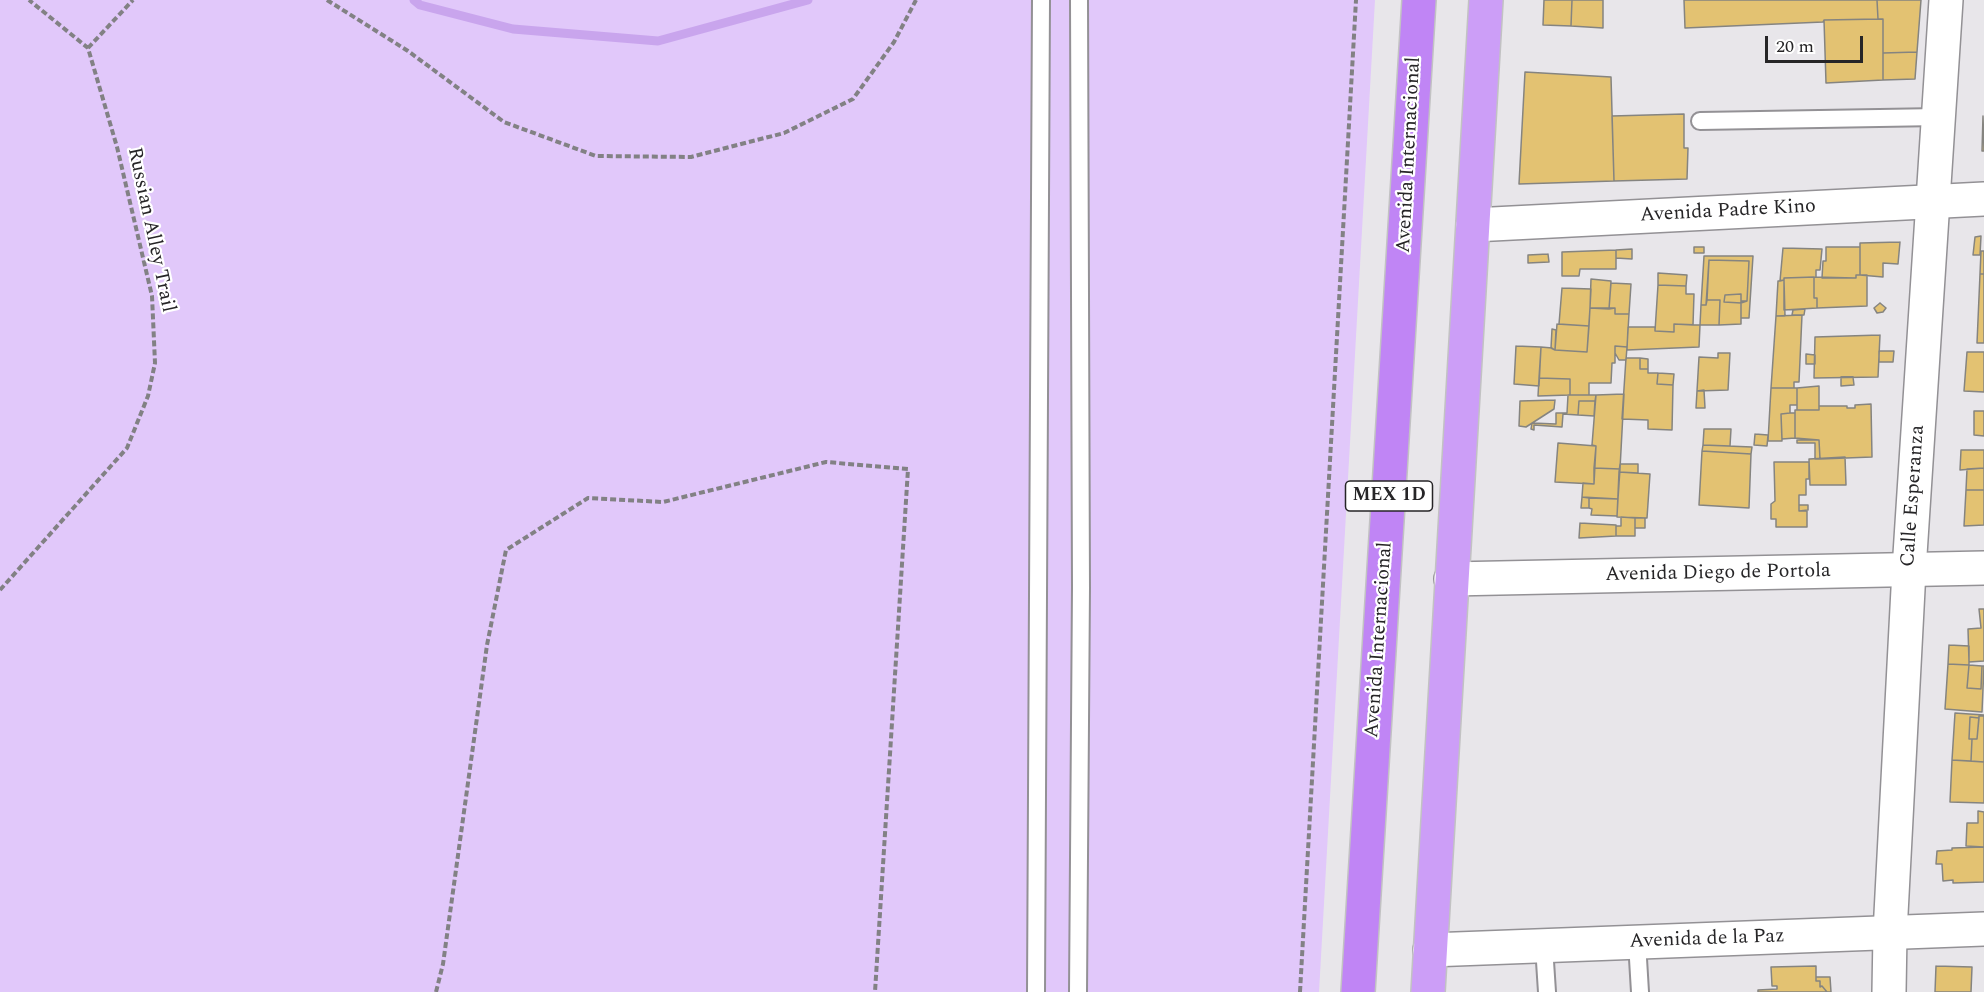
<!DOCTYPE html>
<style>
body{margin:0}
#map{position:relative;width:1984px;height:992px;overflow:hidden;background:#e8e6ea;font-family:Spectral,serif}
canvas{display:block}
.scale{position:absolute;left:1765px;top:36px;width:98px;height:27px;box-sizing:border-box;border:3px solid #262527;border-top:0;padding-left:8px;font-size:18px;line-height:21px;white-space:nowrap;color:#262527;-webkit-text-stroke:4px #fff;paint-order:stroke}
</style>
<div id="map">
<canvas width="1984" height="992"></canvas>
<div class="scale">20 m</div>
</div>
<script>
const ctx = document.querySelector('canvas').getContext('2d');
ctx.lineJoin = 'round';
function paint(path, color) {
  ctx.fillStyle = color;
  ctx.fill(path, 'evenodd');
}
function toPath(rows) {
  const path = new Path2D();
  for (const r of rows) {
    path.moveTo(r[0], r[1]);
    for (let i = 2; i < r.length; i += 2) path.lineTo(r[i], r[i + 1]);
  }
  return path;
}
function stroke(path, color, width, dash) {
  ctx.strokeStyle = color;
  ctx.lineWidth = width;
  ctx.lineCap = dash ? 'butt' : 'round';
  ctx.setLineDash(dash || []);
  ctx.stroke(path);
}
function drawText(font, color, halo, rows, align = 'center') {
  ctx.font = font + ' Spectral,serif';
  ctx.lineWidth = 4.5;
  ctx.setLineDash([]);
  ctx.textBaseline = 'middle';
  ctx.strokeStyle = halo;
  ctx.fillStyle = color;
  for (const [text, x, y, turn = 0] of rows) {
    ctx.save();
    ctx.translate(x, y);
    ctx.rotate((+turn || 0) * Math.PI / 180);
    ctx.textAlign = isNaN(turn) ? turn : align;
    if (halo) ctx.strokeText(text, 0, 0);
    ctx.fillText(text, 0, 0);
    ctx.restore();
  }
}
const green = toPath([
 [0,0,1375,0,1319,992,0,992]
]);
const stream = toPath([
 [414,0,420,5,513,29,658,41,808,0]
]);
const building = toPath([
 [1544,0,1572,0,1571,26,1543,25,1544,0],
 [1572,0,1603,0,1603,28,1571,26,1572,0],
 [1684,0,1877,0,1878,19,1824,20,1823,22,1685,28,1684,0],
 [1877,0,1921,0,1917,52,1883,53,1883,19,1878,19,1877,0],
 [1883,19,1883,80,1826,83,1824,20,1883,19],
 [1917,52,1915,79,1883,80,1883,53,1917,52],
 [1525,72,1611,77,1614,181,1519,184,1525,72],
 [1684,114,1684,148,1688,148,1687,179,1614,181,1612,116,1684,114],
 [1983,116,1984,151,1982,151,1983,116],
 [1981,236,1980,255,1973,255,1975,237,1981,236],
 [1900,242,1898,264,1883,263,1883,277,1860,275,1860,243,1900,242],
 [1694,247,1704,247,1704,253,1694,253,1694,247],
 [1826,247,1860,247,1860,275,1856,275,1856,278,1822,278,1823,261,1826,261,1826,247],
 [1783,248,1822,249,1820,270,1816,270,1816,277,1784,278,1784,280,1780,281,1783,248],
 [1632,249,1632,259,1616,258,1616,250,1632,249],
 [1616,250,1616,269,1580,269,1579,276,1562,276,1562,252,1616,250],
 [1981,251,1984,251,1984,274,1980,274,1981,251],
 [1548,254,1549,262,1528,263,1528,255,1548,254],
 [1704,256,1753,256,1749,318,1741,318,1741,303,1747,301,1749,261,1709,260,1706,305,1701,305,1704,256],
 [1709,260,1749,261,1747,301,1741,301,1741,294,1725,295,1724,302,1741,303,1741,324,1719,325,1720,300,1707,300,1709,260],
 [1658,273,1687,275,1686,286,1658,285,1658,273],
 [1980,274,1984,274,1984,343,1977,343,1980,274],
 [1856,275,1867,275,1867,306,1817,308,1817,298,1814,298,1814,277,1856,278,1856,275],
 [1814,277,1814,298,1817,298,1817,308,1784,310,1784,278,1814,277],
 [1591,279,1611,281,1609,309,1590,308,1591,279],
 [1784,280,1785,316,1776,316,1778,281,1784,280],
 [1611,283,1631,284,1629,314,1615,314,1615,308,1609,309,1611,283],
 [1658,285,1686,286,1686,294,1694,294,1693,325,1674,324,1674,332,1655,331,1658,285],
 [1562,288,1591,289,1589,326,1559,324,1562,288],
 [1741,294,1741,303,1724,302,1725,295,1741,294],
 [1707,300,1720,300,1719,325,1700,325,1701,305,1706,305,1707,300],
 [1880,303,1886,308,1883,312,1877,313,1874,308,1880,303],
 [1590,308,1615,308,1615,314,1629,314,1627,347,1615,346,1615,363,1612,363,1611,383,1589,383,1589,395,1570,395,1570,379,1539,378,1541,347,1552,348,1555,350,1587,352,1590,308],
 [1805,309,1804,315,1792,315,1793,310,1805,309],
 [1802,315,1799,382,1794,382,1794,388,1771,388,1776,316,1802,315],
 [1557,324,1589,326,1587,352,1555,350,1557,324],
 [1674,324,1700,325,1699,347,1627,350,1628,327,1655,327,1655,331,1674,332,1674,324],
 [1552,329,1556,330,1555,350,1551,348,1552,329],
 [1880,335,1878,377,1814,378,1815,337,1880,335],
 [1516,346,1541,347,1539,386,1514,384,1516,346],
 [1615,346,1627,347,1626,360,1619,360,1615,353,1615,346],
 [1879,351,1894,351,1893,362,1879,362,1879,351],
 [1967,352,1984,352,1984,392,1964,391,1967,352],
 [1718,353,1730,353,1728,390,1697,391,1699,357,1718,358,1718,353],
 [1806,354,1815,355,1815,364,1806,364,1806,354],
 [1626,358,1640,358,1640,369,1648,369,1648,373,1658,373,1657,384,1673,385,1672,430,1648,429,1648,420,1622,419,1626,358],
 [1640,358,1648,359,1648,369,1640,369,1640,358],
 [1658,373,1674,374,1673,385,1657,384,1658,373],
 [1841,377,1853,377,1854,385,1841,386,1841,377],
 [1539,378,1570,379,1570,395,1538,396,1539,378],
 [1819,386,1819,410,1797,410,1797,388,1819,386],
 [1771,388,1797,388,1797,405,1790,405,1790,413,1781,414,1782,441,1768,441,1771,388],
 [1704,390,1705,408,1696,408,1697,391,1704,390],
 [1624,394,1620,469,1594,468,1596,446,1592,445,1596,395,1624,394],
 [1568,395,1596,395,1595,401,1579,401,1578,415,1563,414,1562,427,1534,425,1534,430,1531,429,1532,423,1556,424,1556,413,1567,413,1568,395],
 [1555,400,1554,409,1526,427,1519,426,1520,401,1555,400],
 [1579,401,1595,401,1594,416,1578,415,1579,401],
 [1871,404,1872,457,1820,459,1819,440,1795,438,1795,410,1819,410,1819,406,1847,406,1847,408,1855,408,1855,405,1871,404],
 [1974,411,1984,411,1984,436,1974,435,1974,411],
 [1790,413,1795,413,1795,438,1782,439,1781,414,1790,413],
 [1704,429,1731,429,1730,446,1703,445,1704,429],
 [1755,434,1768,435,1767,446,1754,445,1755,434],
 [1797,440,1819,440,1820,459,1815,459,1815,443,1797,443,1797,440],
 [1558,443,1596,446,1594,484,1555,482,1558,443],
 [1703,445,1752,447,1751,454,1702,451,1703,445],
 [1961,450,1984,450,1984,468,1960,470,1961,450],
 [1702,451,1751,454,1749,508,1699,505,1702,451],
 [1845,457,1846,485,1810,485,1809,459,1845,457],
 [1774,462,1809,462,1809,479,1806,479,1806,495,1799,495,1799,511,1807,511,1807,527,1776,527,1776,519,1771,519,1771,504,1775,501,1774,462],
 [1620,464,1638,464,1638,473,1619,472,1620,464],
 [1594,468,1620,469,1618,499,1582,497,1583,483,1594,484,1594,468],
 [1984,468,1984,490,1966,490,1967,469,1984,468],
 [1619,472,1650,474,1647,518,1617,517,1619,472],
 [1966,490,1984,490,1984,525,1964,526,1966,490],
 [1582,497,1589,498,1589,508,1581,508,1582,497],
 [1589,498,1618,499,1617,516,1591,515,1592,509,1589,508,1589,498],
 [1799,505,1808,505,1808,510,1799,511,1799,505],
 [1621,517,1635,518,1635,536,1616,536,1616,526,1621,526,1621,517],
 [1635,518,1645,518,1645,528,1635,528,1635,518],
 [1580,523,1616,525,1616,536,1579,538,1580,523],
 [1979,609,1984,609,1984,661,1969,662,1968,629,1981,628,1979,609],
 [1949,645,1969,646,1969,665,1948,664,1949,645],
 [1948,664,1969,665,1967,688,1981,689,1982,666,1984,666,1982,712,1945,709,1948,664],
 [1969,665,1982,666,1981,689,1967,688,1969,665],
 [1955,713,1984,715,1979,716,1979,718,1970,717,1969,739,1972,739,1971,761,1952,760,1955,713],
 [1979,716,1984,716,1984,762,1971,761,1972,739,1977,739,1979,716],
 [1970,717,1979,718,1977,739,1969,739,1970,717],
 [1952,760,1984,762,1984,803,1950,802,1952,760],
 [1978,811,1984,812,1984,847,1966,846,1967,823,1978,823,1978,811],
 [1984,847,1984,882,1953,883,1953,880,1943,881,1942,864,1936,864,1937,851,1952,850,1952,848,1984,847],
 [1816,966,1816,981,1820,981,1820,987,1822,986,1827,992,1758,992,1758,990,1777,989,1777,986,1772,986,1771,967,1816,966],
 [1936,966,1972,967,1971,992,1935,992,1936,966],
 [1816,977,1830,977,1831,992,1827,992,1822,986,1820,987,1820,981,1816,981,1816,977]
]);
const path = toPath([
 [327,0,408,51,504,122,596,156,691,157,784,133,853,99,894,42,916,0],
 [88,48,133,0],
 [0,590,127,448,148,396,155,363,152,296,117,147,88,48,29,0],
 [436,992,443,964,487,645,506,550,588,498,663,502,826,462,908,469,875,992],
 [1300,992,1356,0]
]);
const service = toPath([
 [1700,121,1939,117],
 [1637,942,1640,992],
 [1544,946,1547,992],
 [1036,992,1041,0],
 [1078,992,1081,587,1079,0]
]);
const minor = toPath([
 [1473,225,1984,199],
 [1451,579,1984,568],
 [1430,950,1984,929]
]);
const tertiary = toPath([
 [1889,992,1890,933,1909,570,1946,0]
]);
const trunk = toPath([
 [1428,992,1486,0]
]);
const motorway = toPath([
 [1358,992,1419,0]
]);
const shields = [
 [1389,496,87]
];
const shieldNames = [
 ["MEX 1D",1389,496]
];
const streetNames = [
 ["Avenida Internacional",1410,155,-87],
 ["Avenida Padre Kino",1728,212,-3],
 ["Russian Alley Trail",150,230,78],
 ["Calle Esperanza",1914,496,-86],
 ["Avenida Diego de Portola",1718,574,-1],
 ["Avenida Internacional",1380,640,-86],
 ["Avenida de la Paz",1707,940,-2]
];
paint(green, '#e1c8fa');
stroke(stream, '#c9a5ed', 9);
paint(building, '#e3c272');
stroke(building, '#858480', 1.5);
stroke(service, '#939195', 20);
stroke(minor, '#939195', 36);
stroke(tertiary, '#939195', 36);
stroke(trunk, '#c2c2c3', 36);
stroke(motorway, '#c2c2c3', 36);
stroke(path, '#828184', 4, [6, 3]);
stroke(service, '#fff', 16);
stroke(minor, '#fff', 33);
stroke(tertiary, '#fff', 33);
stroke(trunk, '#cc9ef7', 33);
stroke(motorway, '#c085f5', 33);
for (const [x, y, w] of shields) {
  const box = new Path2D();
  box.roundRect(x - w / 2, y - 15, w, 30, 4.5);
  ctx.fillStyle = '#fff';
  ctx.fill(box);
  stroke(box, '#262527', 1.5);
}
drawText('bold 18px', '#262527', null, shieldNames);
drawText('20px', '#262527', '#fff', streetNames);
</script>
